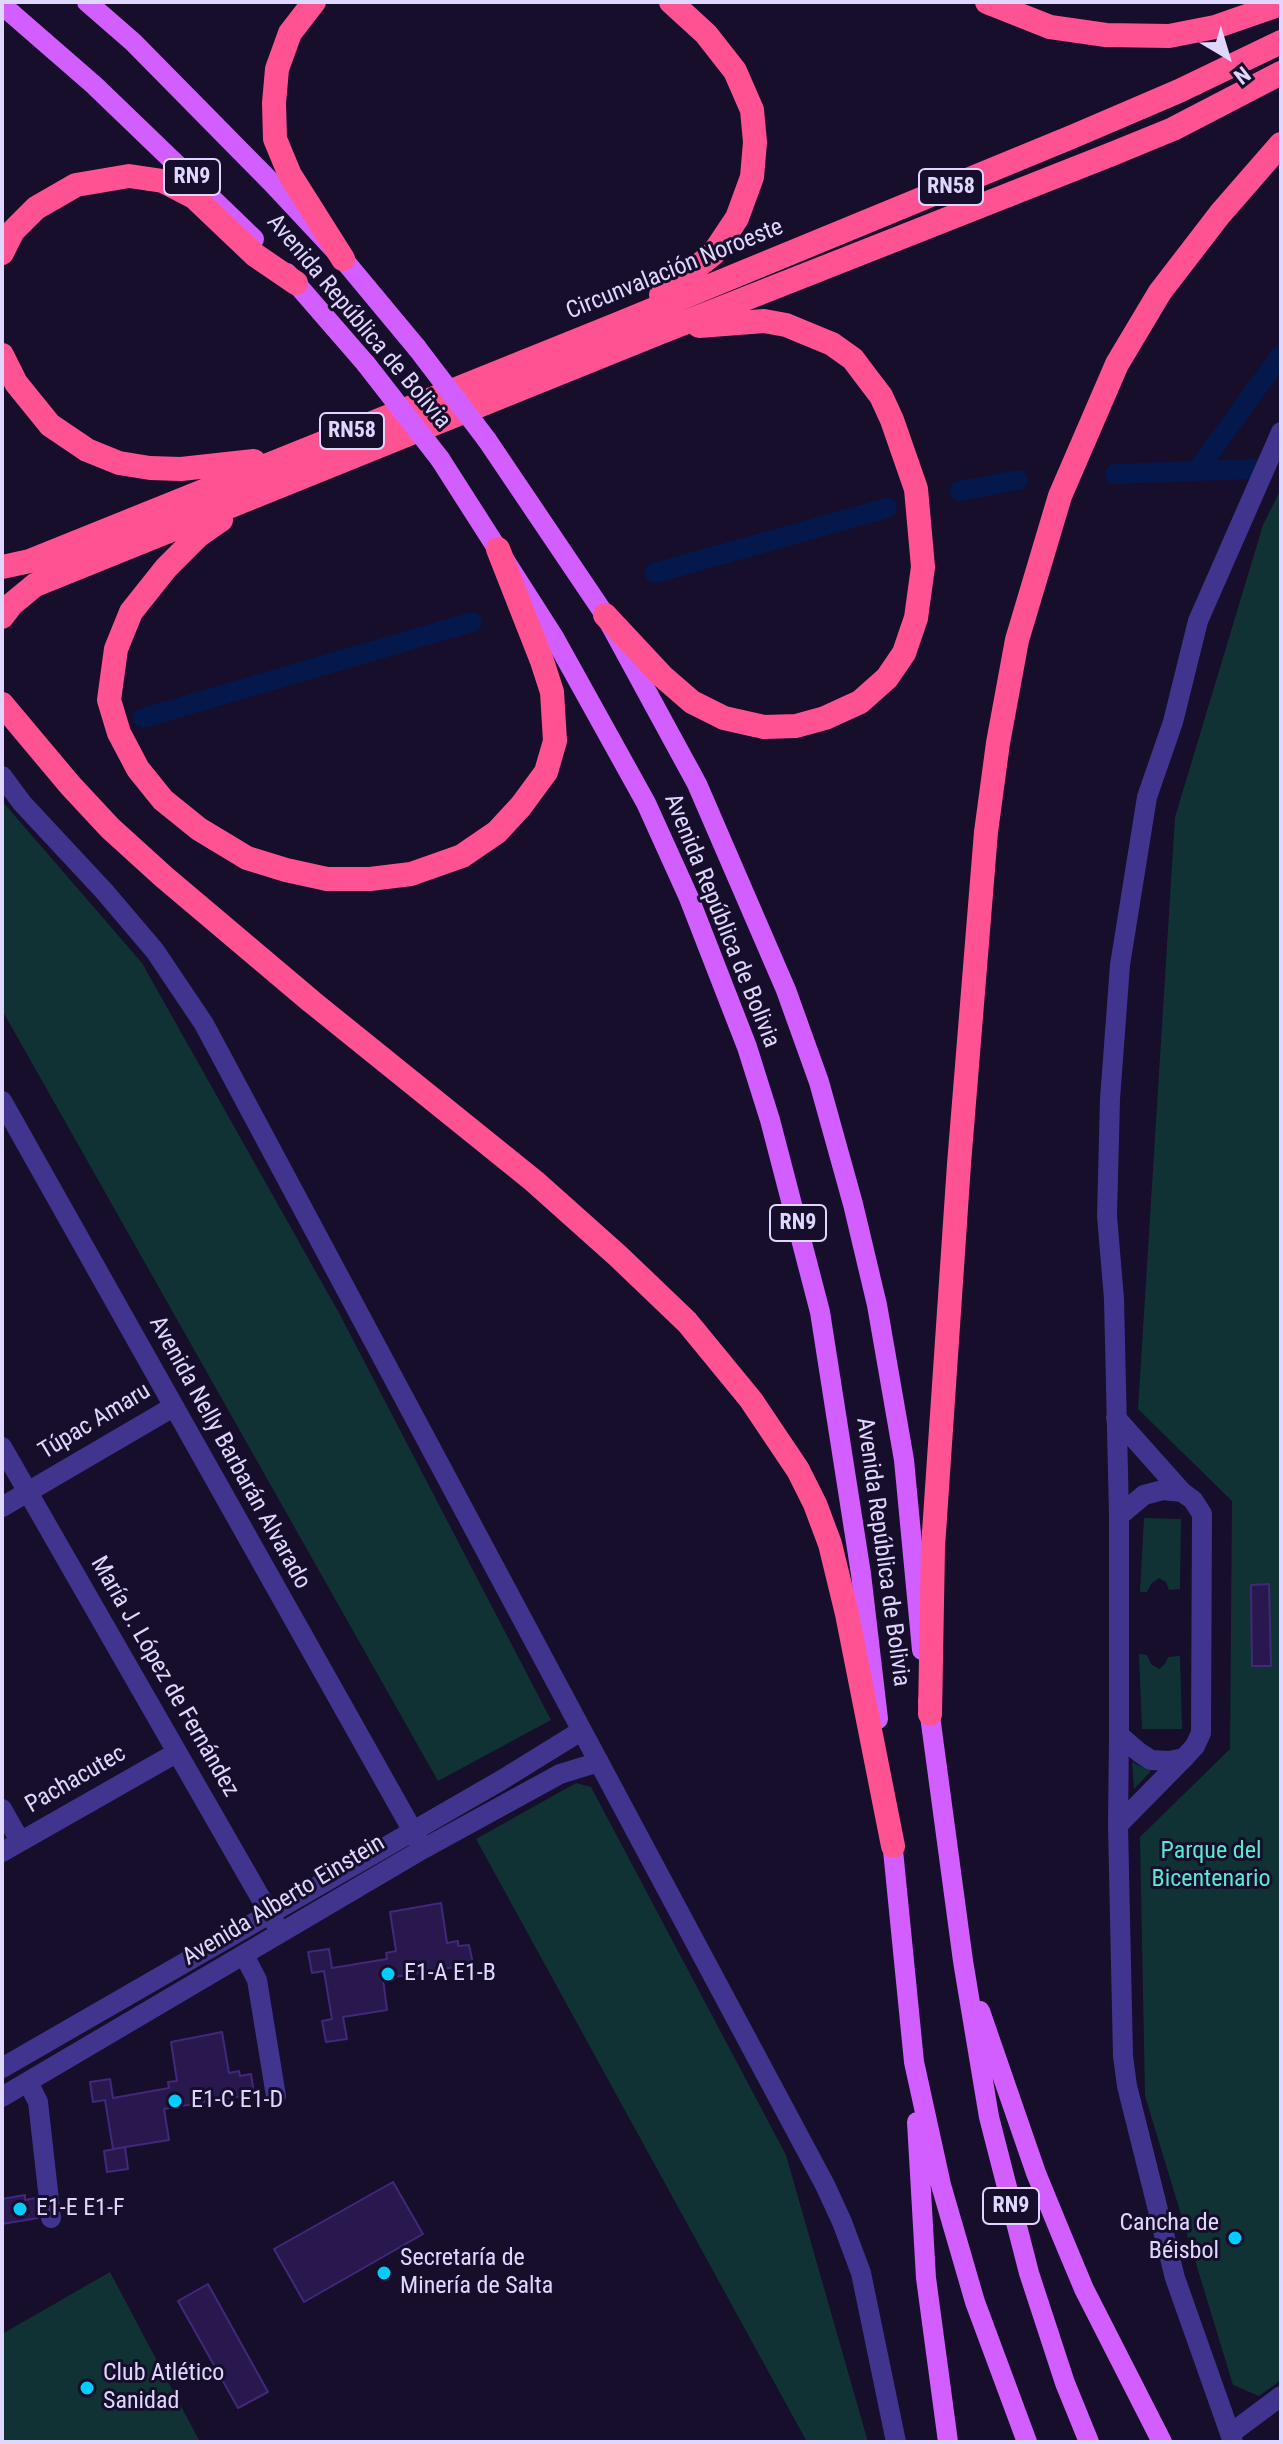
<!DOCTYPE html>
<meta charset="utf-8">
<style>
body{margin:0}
#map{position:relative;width:1283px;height:2444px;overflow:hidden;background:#160e2a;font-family:"Roboto Condensed",sans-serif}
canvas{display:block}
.frame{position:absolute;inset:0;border:4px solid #e0d7ff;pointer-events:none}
.north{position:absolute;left:1187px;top:16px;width:80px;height:80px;-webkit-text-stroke:6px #160e2a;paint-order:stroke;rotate:142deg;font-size:22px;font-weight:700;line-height:32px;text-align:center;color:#e0d7ff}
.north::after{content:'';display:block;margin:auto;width:28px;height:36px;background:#e0d7ff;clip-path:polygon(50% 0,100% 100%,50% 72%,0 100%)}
</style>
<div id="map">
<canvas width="1283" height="2444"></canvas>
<div class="frame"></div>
<div class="north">N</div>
</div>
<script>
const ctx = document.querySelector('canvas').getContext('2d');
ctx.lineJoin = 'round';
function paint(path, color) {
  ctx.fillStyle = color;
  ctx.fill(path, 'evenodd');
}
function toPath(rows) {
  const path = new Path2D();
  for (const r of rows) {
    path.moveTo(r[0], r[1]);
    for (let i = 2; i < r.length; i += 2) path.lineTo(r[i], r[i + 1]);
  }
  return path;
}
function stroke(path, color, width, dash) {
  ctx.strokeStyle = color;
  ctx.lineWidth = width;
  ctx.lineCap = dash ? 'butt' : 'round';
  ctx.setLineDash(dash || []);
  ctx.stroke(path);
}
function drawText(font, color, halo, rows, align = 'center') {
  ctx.font = font + ' "Roboto Condensed",sans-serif';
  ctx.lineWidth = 6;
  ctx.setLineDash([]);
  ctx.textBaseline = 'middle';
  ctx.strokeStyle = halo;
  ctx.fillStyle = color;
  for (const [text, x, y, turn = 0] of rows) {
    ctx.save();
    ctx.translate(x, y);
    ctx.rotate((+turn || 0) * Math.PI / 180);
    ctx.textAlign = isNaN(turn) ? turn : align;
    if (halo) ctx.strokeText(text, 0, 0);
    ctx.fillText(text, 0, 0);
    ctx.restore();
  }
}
const green = toPath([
 [1281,489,1281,2380,1259,2396,1233,2385,1145,2096,1140,1837,1230,1749,1232,1501,1138,1409,1175,817,1263,525],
 [2,801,142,963,339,1313,551,1720,438,1781,2,1010],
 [1144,1518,1181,1519,1180,1589,1169,1590,1166,1582,1159,1578,1151,1584,1147,1592,1140,1592],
 [1139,1654,1147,1655,1151,1664,1159,1669,1165,1664,1168,1657,1180,1656,1182,1729,1142,1729],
 [1132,1762,1151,1771,1134,1789],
 [576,1783,591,1787,786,2155,868,2442,807,2442,476,1839],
 [110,2272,200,2442,2,2442,2,2334]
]);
const canal = toPath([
 [1198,469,1281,355],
 [1115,474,1254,469],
 [960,491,1018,480],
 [655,573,887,508],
 [143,718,472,622]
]);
const building = toPath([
 [1269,1584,1271,1666,1252,1666,1251,1585,1269,1584],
 [441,1903,447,1943,458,1941,458,1946,469,1945,473,1964,383,1979,387,2010,343,2017,347,2039,326,2042,322,2021,332,2019,324,1971,312,1973,308,1952,329,1949,332,1968,387,1959,386,1953,396,1951,390,1912,441,1903],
 [222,2032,229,2073,239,2071,240,2076,251,2074,254,2094,164,2109,169,2140,113,2149,105,2100,93,2102,90,2082,110,2079,113,2098,169,2088,168,2082,177,2081,171,2042,222,2032],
 [125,2147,128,2169,107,2172,104,2151,125,2147],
 [393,2182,423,2234,304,2302,274,2249,393,2182],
 [25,2195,25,2200,36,2198,38,2218,2,2224,2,2199,25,2195],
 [208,2284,268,2392,238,2408,178,2301,208,2284]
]);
const minor = toPath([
 [2,776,22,803,104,891,155,951,204,1024,825,2185,842,2222,861,2273,896,2442],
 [2,1101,423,1849],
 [1116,1418,1182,1492,1193,1500,1202,1514,1201,1733,1195,1746,1184,1758,1169,1761,1151,1760,1140,1753,1119,1735,1119,1516,1144,1495,1163,1490,1182,1492],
 [2,1447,275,1923],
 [2,1507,173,1407],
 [1119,1516,1114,1299,1107,1216,1110,1099,1120,965,1147,797,1173,722,1198,621,1281,432],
 [1119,1735,1118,1825,1123,2056,1127,2086,1175,2278,1233,2442],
 [2,1809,20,1841],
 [1118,1825,1184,1758],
 [2,1852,176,1753],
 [244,1955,257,1980,276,2096],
 [2,2068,500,1781,581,1731],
 [28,2082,38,2102,51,2218],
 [2,2097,423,1849,560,1774,599,1762],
 [1230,2434,1281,2396]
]);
const major = toPath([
 [87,2,133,42,272,183,343,259,417,348],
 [2,5,94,85,254,239],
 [287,273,366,364],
 [487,440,605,615,697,784,786,990,819,1082,853,1204,877,1305,904,1460,922,1650],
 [440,459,555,639,646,803,689,898,747,1047,770,1120,820,1312,861,1574,878,1719],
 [928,1701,963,1961,989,2117,1029,2273,1065,2383,1089,2442],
 [891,1830,914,2062,941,2185,975,2302,1027,2442],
 [980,2011,1036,2173,1061,2234,1084,2289,1162,2442],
 [917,2122,926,2278,948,2442]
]);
const highway = toPath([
 [314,2,290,33,277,69,274,103,275,139,290,175,343,259],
 [987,2,1050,27,1106,35,1169,36,1215,27,1281,4],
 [2,253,13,231,36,208,76,185,129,176,163,181,194,197,255,255,296,283],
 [661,295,713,254,737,218,752,177,755,142,752,110,735,71,706,34,671,2],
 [2,355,16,383,50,425,87,450,119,463,150,468,181,469,254,461],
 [221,520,198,536,166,568,131,612,116,649,109,700,119,733,138,769,163,800,199,829,247,858,286,870,327,879,370,879,411,874,462,856,497,832,521,806,546,772,555,741,552,692,542,661,498,549],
 [2,567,30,561,618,324,1074,136,1179,91,1281,42],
 [605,615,662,676,692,702,724,718,764,727,796,726,825,718,860,702,887,678,904,653,916,618,923,567,916,489,892,420,881,396,868,379,853,359,832,344,786,325,764,321,699,326],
 [2,617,12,604,35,585,661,332,1112,154,1173,129,1281,73],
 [2,704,70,785,110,828,164,877,312,1002,534,1181,618,1256,687,1322,751,1400,798,1470,815,1504,830,1544,847,1614,893,1846],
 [930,1714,933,1547,959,1164,986,832,998,743,1017,640,1060,496,1117,364,1160,292,1220,214,1281,144]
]);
const majorBridge = toPath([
 [417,348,487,440],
 [366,364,440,459]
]);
const markers = [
 [388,1974,8,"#03ccff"],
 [175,2101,8,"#03ccff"],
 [20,2209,8,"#03ccff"],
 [1235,2238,8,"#03ccff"],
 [384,2273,8,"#03ccff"],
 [87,2388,8,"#03ccff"]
];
const shields = [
 [192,177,56],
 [951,187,64],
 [352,431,64],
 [798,1223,56],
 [1011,2206,56]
];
const shieldNames = [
 ["RN9",192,177],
 ["RN58",951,187],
 ["RN58",352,431],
 ["RN9",798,1223],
 ["RN9",1011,2206]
];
const streetNames = [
 ["Circunvalación Noroeste",675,270,-22],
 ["Avenida República de Bolivia",358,322,50],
 ["Avenida República de Bolivia",721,921,68],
 ["Túpac Amaru",95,1422,-31],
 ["Avenida Nelly Barbarán Alvarado",229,1453,61],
 ["Avenida República de Bolivia",882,1552,82],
 ["María J. López de Fernández",164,1677,60],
 ["Pachacutec",76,1780,-30],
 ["Avenida Alberto Einstein",284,1901,-31]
];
const parkNames = [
 ["Parque del",1211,1852],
 ["Bicentenario",1211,1880]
];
const poiNames = [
 ["E1-A E1-B",404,1974],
 ["E1-C E1-D",191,2101],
 ["E1-E E1-F",36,2209],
 ["Cancha de",1219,2224,"right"],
 ["Béisbol",1219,2252,"right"],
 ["Secretaría de",400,2259],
 ["Minería de Salta",400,2287],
 ["Club Atlético",103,2374],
 ["Sanidad",103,2402]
];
paint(green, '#103235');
stroke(canal, '#05184c', 20);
paint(building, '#28184d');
stroke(building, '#41287b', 2);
stroke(minor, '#41348e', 20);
stroke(major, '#d35eff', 20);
stroke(highway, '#ff5293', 24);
stroke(majorBridge, '#d35eff', 20);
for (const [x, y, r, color] of markers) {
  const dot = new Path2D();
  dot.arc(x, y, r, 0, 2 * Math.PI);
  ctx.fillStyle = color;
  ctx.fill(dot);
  stroke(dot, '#160e2a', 3);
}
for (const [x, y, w] of shields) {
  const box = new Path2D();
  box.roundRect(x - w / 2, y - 18, w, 36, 6);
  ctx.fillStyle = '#160e2a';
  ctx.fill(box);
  stroke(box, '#e0d7ff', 2);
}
drawText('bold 22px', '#e0d7ff', null, shieldNames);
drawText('24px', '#e0d7ff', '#160e2a', streetNames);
drawText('24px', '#57ebd5', '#160e2a', parkNames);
drawText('24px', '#e0d7ff', '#160e2a', poiNames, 'left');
</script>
